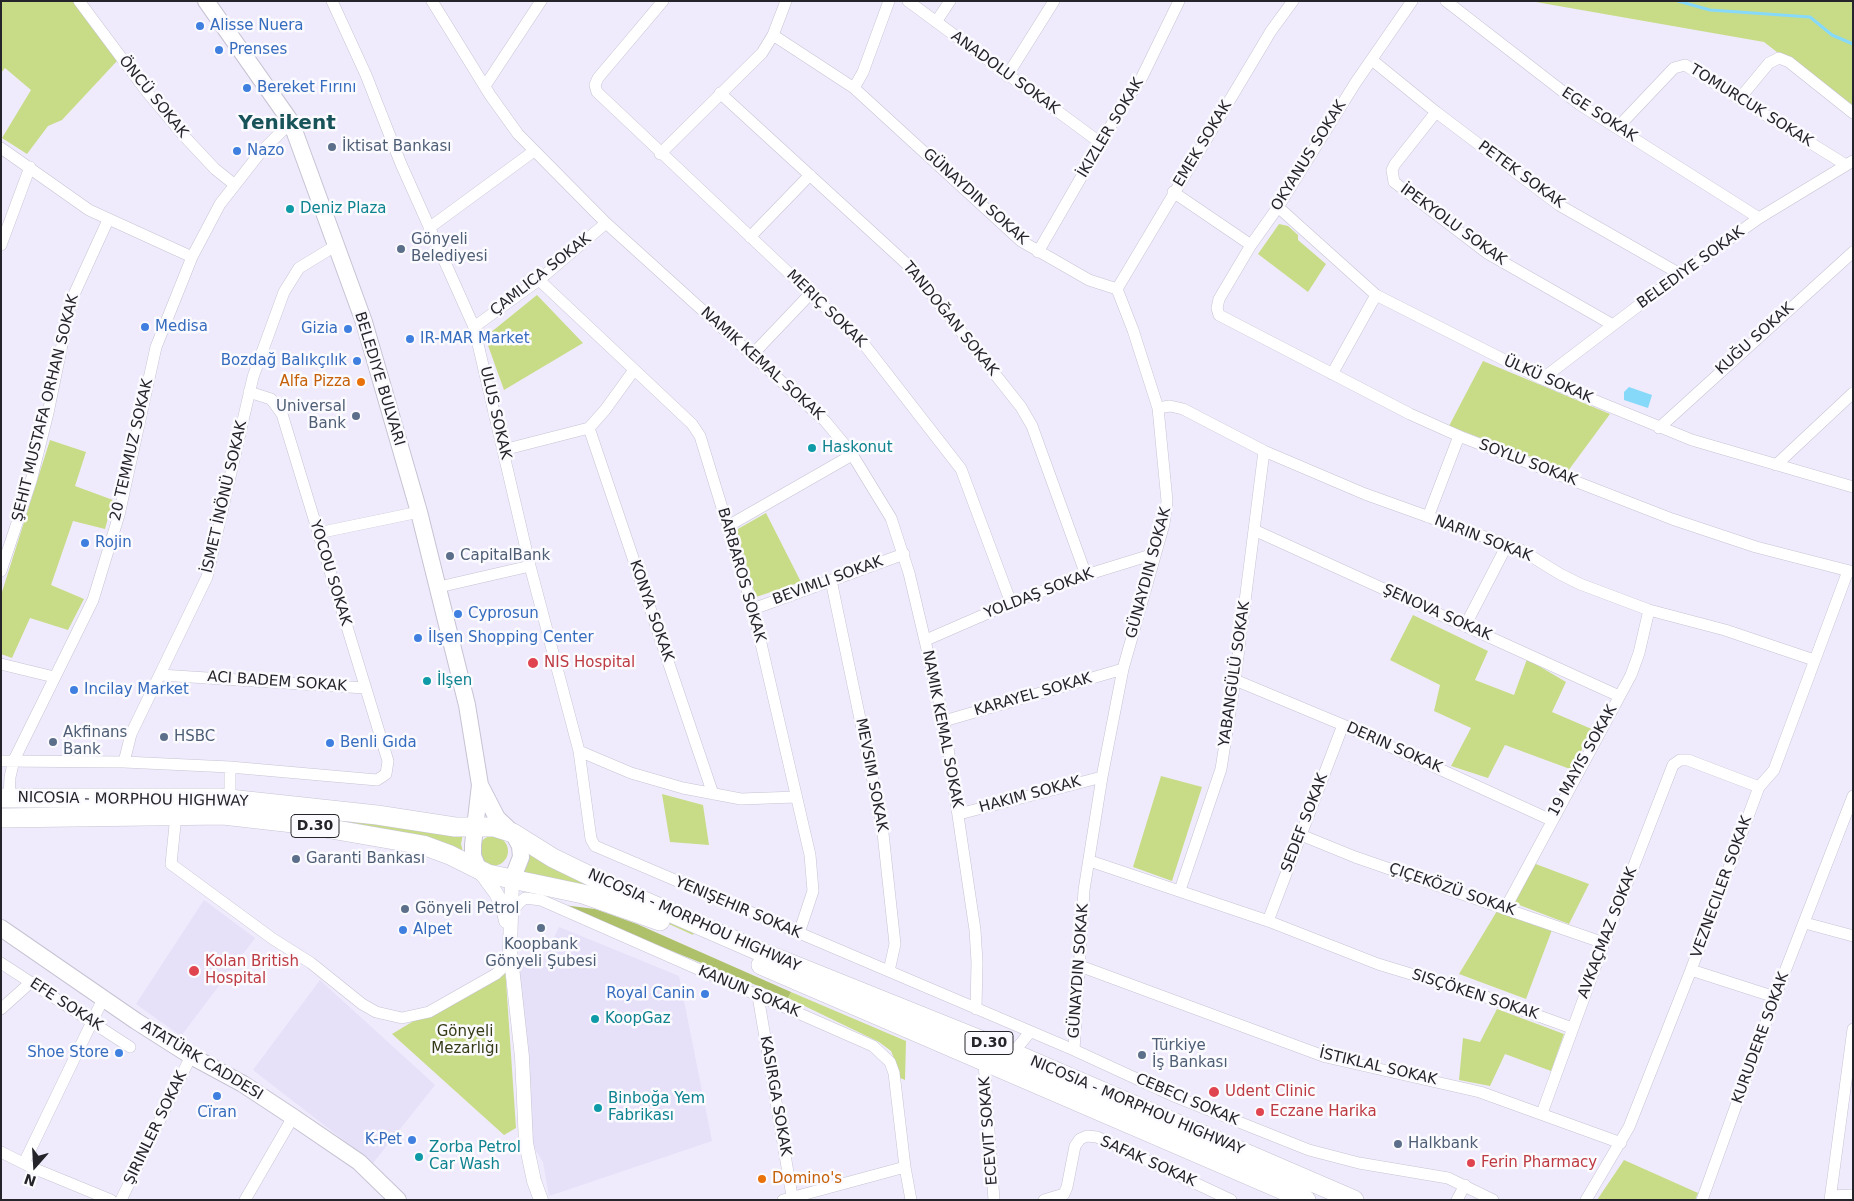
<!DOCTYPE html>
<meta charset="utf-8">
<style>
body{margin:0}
#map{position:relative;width:1854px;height:1201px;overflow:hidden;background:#efebfc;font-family:"DejaVu Sans",sans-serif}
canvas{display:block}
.frame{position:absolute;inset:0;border:2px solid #25242a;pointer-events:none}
.north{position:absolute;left:10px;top:1141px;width:50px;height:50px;-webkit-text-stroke:4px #fbfafe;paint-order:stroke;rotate:199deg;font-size:14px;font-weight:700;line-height:20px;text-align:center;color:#25242a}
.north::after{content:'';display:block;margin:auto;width:18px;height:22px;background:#25242a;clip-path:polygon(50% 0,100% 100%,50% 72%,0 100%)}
</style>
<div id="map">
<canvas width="1854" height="1201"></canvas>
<div class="frame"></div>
<div class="north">N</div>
</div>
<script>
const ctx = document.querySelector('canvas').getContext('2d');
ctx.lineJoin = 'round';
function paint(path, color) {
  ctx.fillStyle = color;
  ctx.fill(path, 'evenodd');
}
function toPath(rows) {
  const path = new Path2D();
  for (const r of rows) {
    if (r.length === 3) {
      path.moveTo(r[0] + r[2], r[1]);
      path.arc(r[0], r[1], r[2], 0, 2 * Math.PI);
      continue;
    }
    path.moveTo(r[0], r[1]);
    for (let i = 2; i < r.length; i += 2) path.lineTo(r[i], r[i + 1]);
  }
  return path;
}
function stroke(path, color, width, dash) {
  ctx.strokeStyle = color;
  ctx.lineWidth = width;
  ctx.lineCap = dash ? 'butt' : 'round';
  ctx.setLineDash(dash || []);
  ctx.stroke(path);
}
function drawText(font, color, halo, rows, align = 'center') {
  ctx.font = font + ' "DejaVu Sans",sans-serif';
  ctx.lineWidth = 5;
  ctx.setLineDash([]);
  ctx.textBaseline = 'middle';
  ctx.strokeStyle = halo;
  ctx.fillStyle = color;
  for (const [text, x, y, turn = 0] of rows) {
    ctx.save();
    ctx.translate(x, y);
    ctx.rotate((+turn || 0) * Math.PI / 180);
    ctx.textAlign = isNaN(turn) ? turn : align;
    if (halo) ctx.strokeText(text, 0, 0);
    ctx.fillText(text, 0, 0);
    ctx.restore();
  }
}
const built = toPath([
 [204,900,255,938,181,1036,136,1004],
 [559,927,679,976,712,1141,549,1196,543,1162,533,1146,518,965,541,964],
 [320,980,435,1085,373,1163,253,1070]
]);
const green = toPath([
 [1,1,73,1,117,61,62,120,48,126,27,154,2,138,31,90,5,68,1,73],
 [1530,1,1852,1,1853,111,1764,42],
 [1279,224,1288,226,1298,235,1298,240,1326,264,1308,292,1258,254],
 [537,295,583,343,504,390,485,337],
 [1483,361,1610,414,1568,471,1449,426],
 [50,440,86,452,75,486,113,500,105,529,73,521,51,585,84,599,68,630,30,618,12,658,1,654,1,595],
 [766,513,801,582,756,597,736,530],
 [1413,615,1488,651,1475,680,1514,695,1527,659,1566,682,1552,712,1594,730,1570,769,1505,745,1488,778,1451,766,1471,728,1434,711,1440,685,1390,660],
 [1161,776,1202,787,1172,881,1133,867],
 [662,794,703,805,709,845,670,842],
 [327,818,463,834,461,844,463,852,410,834],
 [493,851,15],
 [524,849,694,931,693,935,636,909,519,873],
 [1533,863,1589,884,1569,924,1514,903],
 [1497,911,1552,930,1526,999,1459,974],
 [505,966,516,1128,504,1135,392,1034],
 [791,992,906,1041,905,1080,898,1077,895,1061,891,1051,879,1042,788,998],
 [1497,1009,1564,1034,1551,1071,1505,1054,1490,1086,1459,1080,1463,1038,1480,1042],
 [1624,1160,1698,1193,1695,1200,1597,1200]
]);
const forest = toPath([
 [563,905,595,909,637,924,791,992,788,998,568,909]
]);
const water = toPath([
 [1629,387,1652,395,1648,408,1624,400,1624,392]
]);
const stream = toPath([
 [1678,1,1710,10,1810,17,1832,35,1853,44]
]);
const minor = toPath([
 [79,1,147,92,184,136,215,169,235,185],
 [332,1,366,75,401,164,474,327,530,566,579,751,591,839,595,846,1074,1050,1176,1097,1309,1150,1359,1163,1448,1178,1493,1200],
 [432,1,490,95,518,134,606,223,825,421,850,451,891,518,909,573,944,721,975,930,977,962,976,1009],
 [663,1,598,78,595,85,597,92,863,343,961,469,1011,603],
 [908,1,1102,144],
 [1412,1,1356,82,1278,207,1251,245,1219,299,1217,308,1219,315,1410,414,1459,436,1672,519,1756,547,1853,572],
 [1446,1,1579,104,1759,218],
 [936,22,950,1],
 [773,35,854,88,1021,241,1089,280,1117,289],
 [1372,60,1436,112,1559,205,1680,274],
 [1007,76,1054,1],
 [485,86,541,1],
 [854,88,863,72,889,1],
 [720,93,910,267,1021,407,1032,426,1086,575],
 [1740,98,1769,63,1779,58,1789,62,1853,113],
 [1436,112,1395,164,1392,170,1394,182,1487,253,1613,325],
 [1618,127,1674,68,1685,65,1846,165],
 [1,148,89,210,192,257],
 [660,154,762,53,773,35,786,1],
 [1173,192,1251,245],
 [1278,207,1376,295,1542,379,1692,440,1853,487],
 [429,228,534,151],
 [750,237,810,175],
 [1,245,30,167],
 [1038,252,1120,110,1142,77,1179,1],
 [539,280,692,424,700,436,753,609,810,855,813,891,799,933],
 [1117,289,1271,31,1293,1],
 [474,327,539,280,606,223],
 [753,354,811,293],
 [1332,374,1376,295],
 [1542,379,1680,274,1759,218,1853,161],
 [1158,408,1170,406,1183,409,1264,451,1365,494,1521,550,1560,574,1580,584,1649,610,1725,630,1814,660],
 [589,428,713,794],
 [1659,428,1853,252],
 [503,450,589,428,605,410,634,370],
 [1776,465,1853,393],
 [1428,517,1459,436],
 [728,526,852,455],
 [1254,530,1619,696],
 [318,533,419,512],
 [1,571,31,481,48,413,71,301,108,220],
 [831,580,882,824,895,944,889,971],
 [439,587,530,566],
 [753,609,904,554],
 [1465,626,1507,545],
 [926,640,1011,603,1086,575,1154,554],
 [1,664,54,677],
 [160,675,365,688],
 [1235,680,1343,725,1551,820],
 [944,721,1123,669],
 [579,751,631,773,683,788,741,799,796,797],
 [1,761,124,762,230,767,377,780,386,774,388,761,282,414,271,399,249,392],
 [124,762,131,734,207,577,253,377,284,292,299,268,335,246],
 [9,798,10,777,14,760,93,600,119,515,156,347,192,257,220,204,260,153,291,122],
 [230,799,230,767],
 [959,814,1102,777],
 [176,815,171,864,273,939,311,963,362,1004,376,1012,402,1018,429,1012,496,974,511,960],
 [1301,835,1355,857,1604,943],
 [1090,861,1268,921,1378,964,1486,997,1572,1028],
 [1180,890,1221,769,1235,680,1264,451],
 [1505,909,1631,675,1639,653,1649,610],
 [511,913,519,903,525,898,541,900,873,1046,890,1062,894,1073,905,1167,911,1200],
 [1268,921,1343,725],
 [1805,923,1853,936],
 [1,963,130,1047],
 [1080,966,1326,1057,1480,1092,1621,1143],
 [1691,970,1775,997],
 [758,996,792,1196],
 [1,1009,31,982],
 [1074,1050,1084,890,1102,777,1123,669,1164,524,1167,501,1158,408,1133,330,1117,289],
 [1013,1053,1030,1032],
 [984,1062,994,1200],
 [1542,1113,1604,943,1673,765,1680,760,1688,760,1759,787],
 [1,1152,33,1168,111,1200],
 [24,1163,103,999],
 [1831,1196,1853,1195],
 [121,1200,191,1056],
 [245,1200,293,1117],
 [783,1200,905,1167],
 [1044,1200,1064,1194,1067,1187,1075,1146,1080,1139,1087,1136,1097,1137,1231,1200],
 [1457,1200,1465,1185],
 [1586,1200,1629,1127,1691,970,1759,787,1774,770,1848,571],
 [1702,1200,1775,997,1853,796],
 [1830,1200,1853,1029]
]);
const tertiary = toPath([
 [479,870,496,893,503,907,506,921],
 [512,880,510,949,522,1057,526,1143,534,1181,541,1200]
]);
const secondary = toPath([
 [206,1,291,122,364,322,419,512,467,705,480,785,473,845,473,856,478,868],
 [480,785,497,818,513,833,520,846,521,857,512,880],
 [1,928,136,1021,191,1056,243,1084,293,1117,359,1162,398,1200]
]);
const trunk = toPath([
 [1,798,220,798,377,815,455,827,494,827,513,833,553,858,621,891,759,951,1013,1053,1354,1200],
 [1,818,223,815,302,824,423,845,450,855,488,874,583,894,660,921],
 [761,965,1306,1200]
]);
const markers = [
 [200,26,5,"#3f7fe0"],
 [219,50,5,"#3f7fe0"],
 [247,88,5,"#3f7fe0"],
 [332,147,5,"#5c6f8a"],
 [237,151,5,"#3f7fe0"],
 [290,209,5,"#0f9aa8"],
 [401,249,5,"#5c6f8a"],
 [145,327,5,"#3f7fe0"],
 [348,329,5,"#3f7fe0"],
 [410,339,5,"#3f7fe0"],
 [357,361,5,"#3f7fe0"],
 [361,382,5,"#e8710a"],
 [356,416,5,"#5c6f8a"],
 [812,448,5,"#0f9aa8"],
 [85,543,5,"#3f7fe0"],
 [450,556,5,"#5c6f8a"],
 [458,614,5,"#3f7fe0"],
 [418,638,5,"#3f7fe0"],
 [533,663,6,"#e0444e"],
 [427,681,5,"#0f9aa8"],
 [74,690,5,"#3f7fe0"],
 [164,737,5,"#5c6f8a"],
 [53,742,5,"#5c6f8a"],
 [330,743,5,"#3f7fe0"],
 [296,859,5,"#5c6f8a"],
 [405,909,5,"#5c6f8a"],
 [541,928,5,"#5c6f8a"],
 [403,930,5,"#3f7fe0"],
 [194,971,6,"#e0444e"],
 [705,994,5,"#3f7fe0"],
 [595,1019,5,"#0f9aa8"],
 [119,1053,5,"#3f7fe0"],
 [1142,1055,5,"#5c6f8a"],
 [1214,1092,6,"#e0444e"],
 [217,1096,5,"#3f7fe0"],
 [598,1108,5,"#0f9aa8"],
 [1260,1112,5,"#e0444e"],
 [412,1140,5,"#3f7fe0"],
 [1398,1144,5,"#5c6f8a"],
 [419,1157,5,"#0f9aa8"],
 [1471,1163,5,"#e0444e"],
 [762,1179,5,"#e8710a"]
];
const shields = [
 [315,826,48],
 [989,1043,48]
];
const shieldNames = [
 ["D.30",315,826],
 ["D.30",989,1043]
];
const shopNames = [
 ["Alisse Nuera",210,26],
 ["Prenses",229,50],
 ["Bereket Fırını",257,88],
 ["Nazo",247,151],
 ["Medisa",155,327],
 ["Gizia",338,329,"right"],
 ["IR-MAR Market",420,339],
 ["Bozdağ Balıkçılık",347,361,"right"],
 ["Rojin",95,543],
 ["Cyprosun",468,614],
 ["İlşen Shopping Center",428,638],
 ["Incilay Market",84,690],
 ["Benli Gıda",340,743],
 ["Alpet",413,930],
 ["Royal Canin",695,994,"right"],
 ["Shoe Store",109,1053,"right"],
 ["Cïran",217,1113,"center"],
 ["K-Pet",402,1140,"right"]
];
const streetNames = [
 ["ANADOLU SOKAK",1005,73,36],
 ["ÖNCÜ SOKAK",153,97,51],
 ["TOMURCUK SOKAK",1751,106,32],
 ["EGE SOKAK",1599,115,33],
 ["İKIZLER SOKAK",1111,128,-59],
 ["EMEK SOKAK",1203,144,-59],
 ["OKYANUS SOKAK",1309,156,-58],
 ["PETEK SOKAK",1521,175,36],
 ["GÜNAYDIN SOKAK",975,197,42],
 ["İPEKYOLU SOKAK",1453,225,36],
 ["BELEDIYE SOKAK",1691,268,-36],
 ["ÇAMLICA SOKAK",541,275,-38],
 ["MERIÇ SOKAK",826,309,44],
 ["TANDOĞAN SOKAK",950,319,51],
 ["KUĞU SOKAK",1755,339,-42],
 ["NAMIK KEMAL SOKAK",762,364,42],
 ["BELEDIYE BULVARI",379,379,73],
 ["ÜLKÜ SOKAK",1548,380,24],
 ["ŞEHIT MUSTAFA ORHAN SOKAK",46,408,-76],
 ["ULUS SOKAK",495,413,77],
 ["20 TEMMUZ SOKAK",132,450,-77],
 ["SOYLU SOKAK",1528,463,21],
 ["İSMET İNÖNÜ SOKAK",225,497,-77],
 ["NARIN SOKAK",1483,539,21],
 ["YOCOU SOKAK",330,573,73],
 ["GÜNAYDIN SOKAK",1149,573,-75],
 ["BARBAROS SOKAK",741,575,74],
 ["BEVIMLI SOKAK",828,581,-20],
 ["YOLDAŞ SOKAK",1039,594,-21],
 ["KONYA SOKAK",651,611,71],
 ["ŞENOVA SOKAK",1437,613,24],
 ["YABANGÜLÜ SOKAK",1235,674,-82],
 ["ACI BADEM SOKAK",277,682,4],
 ["KARAYEL SOKAK",1033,695,-16],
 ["NAMIK KEMAL SOKAK",942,729,79],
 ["DERIN SOKAK",1394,748,24],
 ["19 MAYIS SOKAK",1583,761,-61],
 ["MEVSIM SOKAK",871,775,79],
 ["HAKIM SOKAK",1030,795,-15],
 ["NICOSIA - MORPHOU HIGHWAY",133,800,1],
 ["SEDEF SOKAK",1305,823,-69],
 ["VEZNECILER SOKAK",1722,887,-70],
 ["ÇIÇEKÖZÜ SOKAK",1452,890,19],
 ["YENIŞEHIR SOKAK",738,908,23],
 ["NICOSIA - MORPHOU HIGHWAY",694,921,24],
 ["AVKAÇMAZ SOKAK",1608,933,-69],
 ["GÜNAYDIN SOKAK",1079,971,-86],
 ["KANUN SOKAK",749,992,23],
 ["SISÇÖKEN SOKAK",1475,995,18],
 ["EFE SOKAK",66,1005,33],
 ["KURUDERE SOKAK",1761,1038,-70],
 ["ATATÜRK CADDESI",202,1061,31],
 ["İSTIKLAL SOKAK",1378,1067,13],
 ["KASIRGA SOKAK",775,1096,80],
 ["CEBECI SOKAK",1187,1100,23],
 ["NICOSIA - MORPHOU HIGHWAY",1137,1106,23],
 ["ŞIRINLER SOKAK",156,1128,-64],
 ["ECEVIT SOKAK",989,1131,-94],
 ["SAFAK SOKAK",1148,1162,24]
];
const serviceNames = [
 ["İktisat Bankası",342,147],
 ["Gönyeli",411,240],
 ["Belediyesi",411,257],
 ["Universal",346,407,"right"],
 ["Bank",346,424,"right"],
 ["CapitalBank",460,556],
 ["Akfinans",63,733],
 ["Bank",63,750],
 ["HSBC",174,737],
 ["Garanti Bankası",306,859],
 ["Gönyeli Petrol",415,909],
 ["Koopbank",541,945,"center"],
 ["Gönyeli Şubesi",541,962,"center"],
 ["Türkiye",1152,1046],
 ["İş Bankası",1152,1063],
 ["Halkbank",1408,1144]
];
const cultureNames = [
 ["Deniz Plaza",300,209],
 ["Haskonut",822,448],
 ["İlşen",437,681],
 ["KoopGaz",605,1019],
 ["Binboğa Yem",608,1099],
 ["Fabrikası",608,1116],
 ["Zorba Petrol",429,1148],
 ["Car Wash",429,1165]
];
const foodNames = [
 ["Alfa Pizza",351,382],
 ["Domino's",772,1179,"left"]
];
const healthNames = [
 ["NIS Hospital",544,663],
 ["Kolan British",205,962],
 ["Hospital",205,979],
 ["Udent Clinic",1225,1092],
 ["Eczane Harika",1270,1112],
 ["Ferin Pharmacy",1481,1163]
];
const parkNames = [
 ["Gönyeli",465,1032],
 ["Mezarlığı",465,1049]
];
const districtNames = [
 ["Yenikent",287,124]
];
paint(built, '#e6e0f8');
paint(green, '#c8dc87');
paint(forest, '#aec16a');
paint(water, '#87d9f9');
stroke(stream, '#87d9f9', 3);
stroke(minor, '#c7c3d3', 12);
stroke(tertiary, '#c7c3d3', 15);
stroke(secondary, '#c7c3d3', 18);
stroke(trunk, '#c7c3d3', 20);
stroke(minor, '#fff', 11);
stroke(tertiary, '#fff', 14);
stroke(secondary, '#fff', 16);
stroke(trunk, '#fff', 19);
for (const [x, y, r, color] of markers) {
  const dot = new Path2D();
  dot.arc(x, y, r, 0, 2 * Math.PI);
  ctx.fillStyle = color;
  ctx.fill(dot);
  stroke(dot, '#fbfafe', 2);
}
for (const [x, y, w] of shields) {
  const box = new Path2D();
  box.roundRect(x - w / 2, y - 11.5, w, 23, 4);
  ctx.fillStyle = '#fbfafe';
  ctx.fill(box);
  stroke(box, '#25242a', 1);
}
drawText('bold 14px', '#25242a', null, shieldNames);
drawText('15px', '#366cbe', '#fbfafe', shopNames, 'left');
drawText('15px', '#25242a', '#fbfafe', streetNames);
drawText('15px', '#4e5e75', '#fbfafe', serviceNames, 'left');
drawText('15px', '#0d838f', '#fbfafe', cultureNames, 'left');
drawText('15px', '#c56008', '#fbfafe', foodNames, 'right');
drawText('15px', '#be3a42', '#fbfafe', healthNames, 'left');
drawText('15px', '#333a15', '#fbfafe', parkNames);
drawText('bold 20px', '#175359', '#fbfafe', districtNames);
</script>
